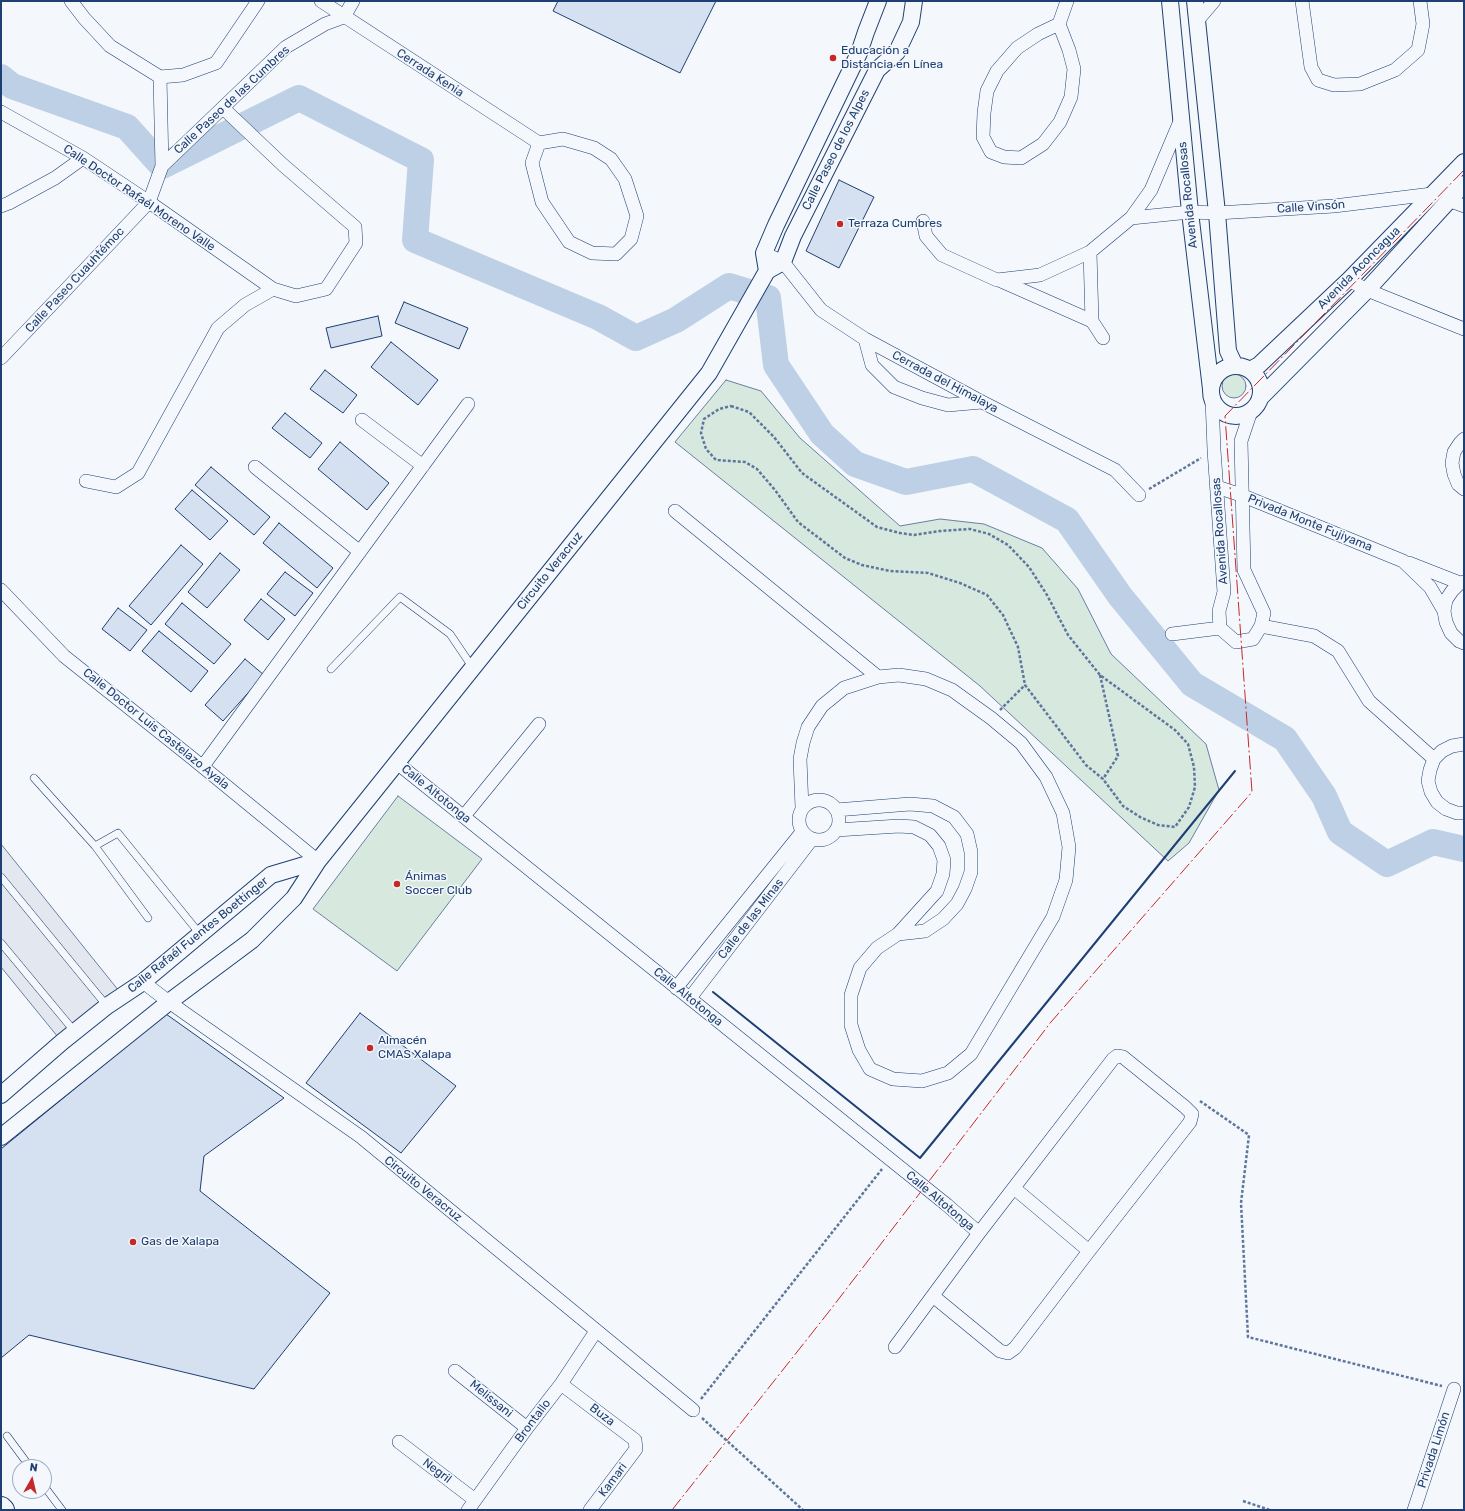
<!DOCTYPE html>
<meta charset="utf-8">
<style>
body{margin:0}
#map{position:relative;width:1465px;height:1511px;overflow:hidden;background:#f4f7fb;font-family:Rubik,sans-serif}
canvas{display:block}
.frame{position:absolute;inset:0;border:2px solid #1d3f73;pointer-events:none}
.north{position:absolute;left:12px;top:1459px;width:40px;height:40px;box-sizing:border-box;background:#f4f7fb;border:1px solid #9eadc5;border-radius:50%;rotate:8deg;font-size:11px;font-weight:700;line-height:16px;text-align:center;color:#1d3f73}
.north::after{content:'';display:block;margin:auto;width:14px;height:18px;background:#c62828;clip-path:polygon(50% 0,100% 100%,50% 72%,0 100%)}
</style>
<div id="map">
<canvas width="1465" height="1511"></canvas>
<div class="frame"></div>
<div class="north">N</div>
</div>
<script>
const ctx = document.querySelector('canvas').getContext('2d');
ctx.lineJoin = 'round';
function paint(path, color) {
  ctx.fillStyle = color;
  ctx.fill(path, 'evenodd');
}
function toPath(rows) {
  const path = new Path2D();
  for (const r of rows) {
    if (r.length === 3) {
      path.moveTo(r[0] + r[2], r[1]);
      path.arc(r[0], r[1], r[2], 0, 2 * Math.PI);
      continue;
    }
    path.moveTo(r[0], r[1]);
    for (let i = 2; i < r.length; i += 2) path.lineTo(r[i], r[i + 1]);
  }
  return path;
}
function stroke(path, color, width, dash) {
  ctx.strokeStyle = color;
  ctx.lineWidth = width;
  ctx.lineCap = dash ? 'butt' : 'round';
  ctx.setLineDash(dash || []);
  ctx.stroke(path);
}
function drawText(font, color, halo, rows, align = 'center') {
  ctx.font = font + ' Rubik,sans-serif';
  ctx.lineWidth = 3;
  ctx.setLineDash([]);
  ctx.textBaseline = 'middle';
  ctx.strokeStyle = halo;
  ctx.fillStyle = color;
  for (const [text, x, y, turn = 0] of rows) {
    ctx.save();
    ctx.translate(x, y);
    ctx.rotate((+turn || 0) * Math.PI / 180);
    ctx.textAlign = isNaN(turn) ? turn : align;
    if (halo) ctx.strokeText(text, 0, 0);
    ctx.fillText(text, 0, 0);
    ctx.restore();
  }
}
const green = toPath([
 [1234,386,12],
 [726,380,761,391,800,438,900,526,940,519,984,524,1042,548,1078,589,1111,654,1206,744,1219,790,1189,843,1168,861,980,686,675,442,726,380],
 [398,796,482,859,397,971,313,909,398,796]
]);
const parking = toPath([
 [1,844,123,996,62,1042,1,967,1,844]
]);
const river = toPath([
 [1,77,12,86,127,127,162,166,299,98,421,160,415,240,598,317,636,338,676,320,729,286,768,298,776,365,822,434,855,464,906,482,973,469,1067,520,1120,596,1192,684,1285,739,1324,796,1340,832,1387,864,1433,842,1464,849]
]);
const building = toPath([
 [558,1,716,1,680,73,553,11,558,1],
 [839,180,874,197,839,268,806,251,839,180],
 [404,302,468,328,459,349,395,323,404,302],
 [378,316,382,336,331,348,326,328,378,316],
 [391,342,438,380,418,405,371,367,391,342],
 [325,370,357,395,343,413,310,389,325,370],
 [285,413,322,443,310,458,272,428,285,413],
 [340,442,389,483,367,510,318,469,340,442],
 [211,467,270,517,254,535,195,485,211,467],
 [192,490,228,521,210,540,175,509,192,490],
 [279,523,333,568,317,588,263,543,279,523],
 [181,545,203,564,151,625,129,606,181,545],
 [220,553,240,570,207,608,188,592,220,553],
 [285,572,313,593,295,616,267,594,285,572],
 [261,599,285,619,268,640,244,620,261,599],
 [182,603,231,644,214,664,165,624,182,603],
 [118,608,147,630,130,651,102,629,118,608],
 [159,631,208,671,191,692,142,651,159,631],
 [245,659,264,675,223,721,205,705,245,659],
 [360,1013,456,1086,401,1153,306,1083,360,1013],
 [166,1014,284,1098,204,1156,200,1191,330,1293,254,1389,29,1335,1,1358,1,1149,166,1014]
]);
const path = toPath([
 [731,406,749,412,774,437,802,473,877,527,900,533,914,535,940,531,970,529,989,534,1008,545,1029,567,1047,595,1068,635,1100,675,1175,730,1188,744,1194,767,1195,787,1189,807,1175,827,1158,825,1140,817,1123,806,1103,779,1086,765,1025,685,1018,647,1003,615,987,595,960,583,928,573,890,571,862,565,845,558,798,522,775,490,757,469,745,462,716,460,706,449,701,433,704,419,719,409,731,406],
 [1149,489,1201,458],
 [1100,675,1118,756,1103,779],
 [1000,710,1025,685],
 [1200,1101,1249,1135,1241,1203,1248,1337,1442,1386],
 [701,1399,882,1169],
 [702,1418,803,1510],
 [1243,1501,1270,1510]
]);
const service = toPath([
 [331,669,400,597,450,634,473,668],
 [34,778,95,846,118,833,200,934],
 [95,846,148,918],
 [1,877,107,1006],
 [1,943,75,1032],
 [7,1436,30,1467],
 [44,1486,62,1510]
]);
const minor = toPath([
 [71,1,84,18,110,46,160,77,183,75,216,63,258,1],
 [321,1,539,143,563,139,594,148,611,159,625,179,637,216,631,239,616,254,592,253,569,242,542,202,532,163,539,143],
 [1302,1,1311,67,1318,80,1334,85,1360,84,1395,70,1418,50,1423,24,1420,1],
 [1197,21,1214,1],
 [1059,24,1038,34,1017,48,997,71,987,91,984,113,983,137,991,152,1004,157,1021,158,1043,144,1060,122,1071,97,1074,69,1069,50,1059,24,1067,1],
 [160,77,162,166],
 [1,112,83,158,149,202,273,289,296,296,326,289,356,243,355,227,283,165,223,108],
 [1448,200,1464,206],
 [1,206,9,203,55,178,83,158],
 [1131,218,1190,212,1217,213,1334,206,1432,194],
 [923,221,926,236,942,255,997,280,1040,275,1090,252,1131,218,1151,190,1181,119],
 [1090,252,1092,321,1103,338],
 [764,253,783,262,821,310,865,339,982,402,1115,470,1139,495],
 [999,280,1092,321],
 [1349,280,1367,290,1464,329],
 [865,339,872,365,894,387,922,398,948,405,982,402],
 [1,358,149,202,162,166,286,47,325,24,344,17,353,1],
 [1212,399,1214,450,1224,592,1219,611,1220,628,1236,642,1253,639,1261,626,1264,613,1244,570,1241,441,1251,411],
 [362,420,423,466],
 [1464,439,1460,443,1454,452,1452,463,1454,474,1458,484,1464,489],
 [255,467,360,552],
 [86,481,116,487,138,473,218,328,245,305,273,289],
 [1217,487,1241,495,1403,561,1430,587,1444,611],
 [675,511,878,677],
 [1409,563,1460,583],
 [1464,582,1460,583,1452,591,1446,600,1444,611,1446,622,1451,633,1459,641,1464,643],
 [1,590,64,656,192,758,318,861],
 [1261,626,1314,636,1338,651,1369,701,1434,759],
 [1172,634,1220,628],
 [1464,744,1452,746,1442,751,1434,759,1430,770,1428,781,1431,792,1437,802,1446,809,1457,813,1464,813],
 [397,763,947,1205,979,1233],
 [203,766,468,404],
 [819,820,20],
 [802,808,800,759,803,743,808,727,822,706,844,688,878,677,899,675,926,679,952,690,991,718,1021,743,1046,777,1063,813,1069,847,1066,880,1053,917,971,1054,948,1073,922,1081,893,1079,870,1069,859,1050,851,1025,851,995,860,968,877,948,898,934,937,891,943,874,944,860,939,846,930,835,914,827,899,826,836,830],
 [836,810,910,804,933,806,954,817,967,834,971,852,971,872,965,889,957,904,943,919,925,931,898,934],
 [464,816,539,724],
 [143,982,169,1002,361,1137,693,1410],
 [676,988,802,832],
 [690,998,812,839],
 [1014,1188,1089,1251],
 [895,1347,979,1233,1113,1059,1117,1056,1123,1057,1185,1107,1192,1114,1190,1122,1089,1251,1015,1348,1008,1353,1000,1351,933,1296],
 [455,1371,527,1428],
 [561,1384,635,1440,636,1449,590,1510],
 [399,1442,475,1500],
 [468,1510,527,1428,561,1384,596,1331],
 [1414,1510,1454,1389]
]);
const tertiary = toPath([
 [1170,1,1190,212,1211,389],
 [1195,1,1217,213,1228,351,1235,366],
 [767,271,764,253,776,225,859,53,866,32,878,1],
 [1236,391,25],
 [1250,370,1259,365,1349,280,1464,162],
 [1260,398,1367,290,1464,184],
 [1,1095,62,1042,107,1006,143,982,271,875,318,861],
 [1,1137,169,1002,252,940,294,898,318,861,709,373,767,271,783,262,793,236,877,70,897,52,911,22,914,1]
]);
const trunk = toPath([
 [1,1508,3,1510]
]);
const wall = toPath([
 [713,992,920,1158,1235,771]
]);
const power = toPath([
 [672,1510,831,1309,1051,1022,1252,792,1225,416,1464,170]
]);
const markers = [
 [833,58,4,"#c62828"],
 [840,224,4,"#c62828"],
 [397,884,4,"#c62828"],
 [370,1048,4,"#c62828"],
 [133,1242,4,"#c62828"]
];
const poiNames = [
 ["Educación a",841,51],
 ["Distancia en Línea",841,65],
 ["Terraza Cumbres",848,224],
 ["Ánimas",405,877],
 ["Soccer Club",405,891],
 ["Almacén",378,1041],
 ["CMAS Xalapa",378,1055],
 ["Gas de Xalapa",141,1242]
];
const streetNames = [
 ["Cerrada Kenia",430,73,33],
 ["Calle Paseo de las Cumbres",232,100,-43],
 ["Calle Paseo de los Alpes",836,150,-63],
 ["Avenida Rocallosas",1188,195,-96],
 ["Calle Doctor Rafaél Moreno Valle",139,198,34],
 ["Calle Vinsón",1311,207,-4],
 ["Avenida Aconcagua",1359,268,-45],
 ["Calle Paseo Cuauhtémoc",75,280,-47],
 ["Cerrada del Himalaya",945,382,28],
 ["Privada Monte Fujiyama",1310,523,22],
 ["Avenida Rocallosas",1220,531,-94],
 ["Circuito Veracruz",550,571,-51],
 ["Calle Doctor Luis Castelazo Ayala",156,729,39],
 ["Calle Altotonga",436,794,39],
 ["Calle de las Minas",751,919,-52],
 ["Calle Rafaél Fuentes Boettinger",198,935,-39],
 ["Calle Altotonga",688,997,39],
 ["Circuito Veracruz",423,1189,39],
 ["Calle Altotonga",940,1201,40],
 ["Melissani",491,1399,39],
 ["Buza",602,1415,37],
 ["Brontallo",533,1421,-53],
 ["Privada Limón",1434,1450,-72],
 ["Negril",437,1471,37],
 ["Kamari",613,1480,-53]
];
paint(green, '#d7e8df');
stroke(green, '#687fa3', 1);
paint(parking, '#e3e8f0');
stroke(parking, '#687fa3', 1);
stroke(river, '#bed0e5', 26);
paint(building, '#d5e0f0');
stroke(building, '#1d3f73', 1);
stroke(service, '#1d3f73', 8);
stroke(minor, '#1d3f73', 14);
stroke(tertiary, '#1d3f73', 18);
stroke(trunk, '#1d3f73', 24);
stroke(path, '#5e769c', 2.5, [3, 2]);
stroke(service, '#f4f7fb', 7);
stroke(minor, '#f4f7fb', 13);
stroke(tertiary, '#f4f7fb', 16);
stroke(trunk, '#f4f7fb', 22);
stroke(wall, '#1d3f73', 2);
stroke(power, '#c62828', 1, [14, 3, 2, 3]);
for (const [x, y, r, color] of markers) {
  const dot = new Path2D();
  dot.arc(x, y, r, 0, 2 * Math.PI);
  ctx.fillStyle = color;
  ctx.fill(dot);
  stroke(dot, '#f4f7fb', 1.5);
}
drawText('12px', '#1d3f73', '#f4f7fb', poiNames, 'left');
drawText('12px', '#1d3f73', '#f4f7fb', streetNames);
</script>
